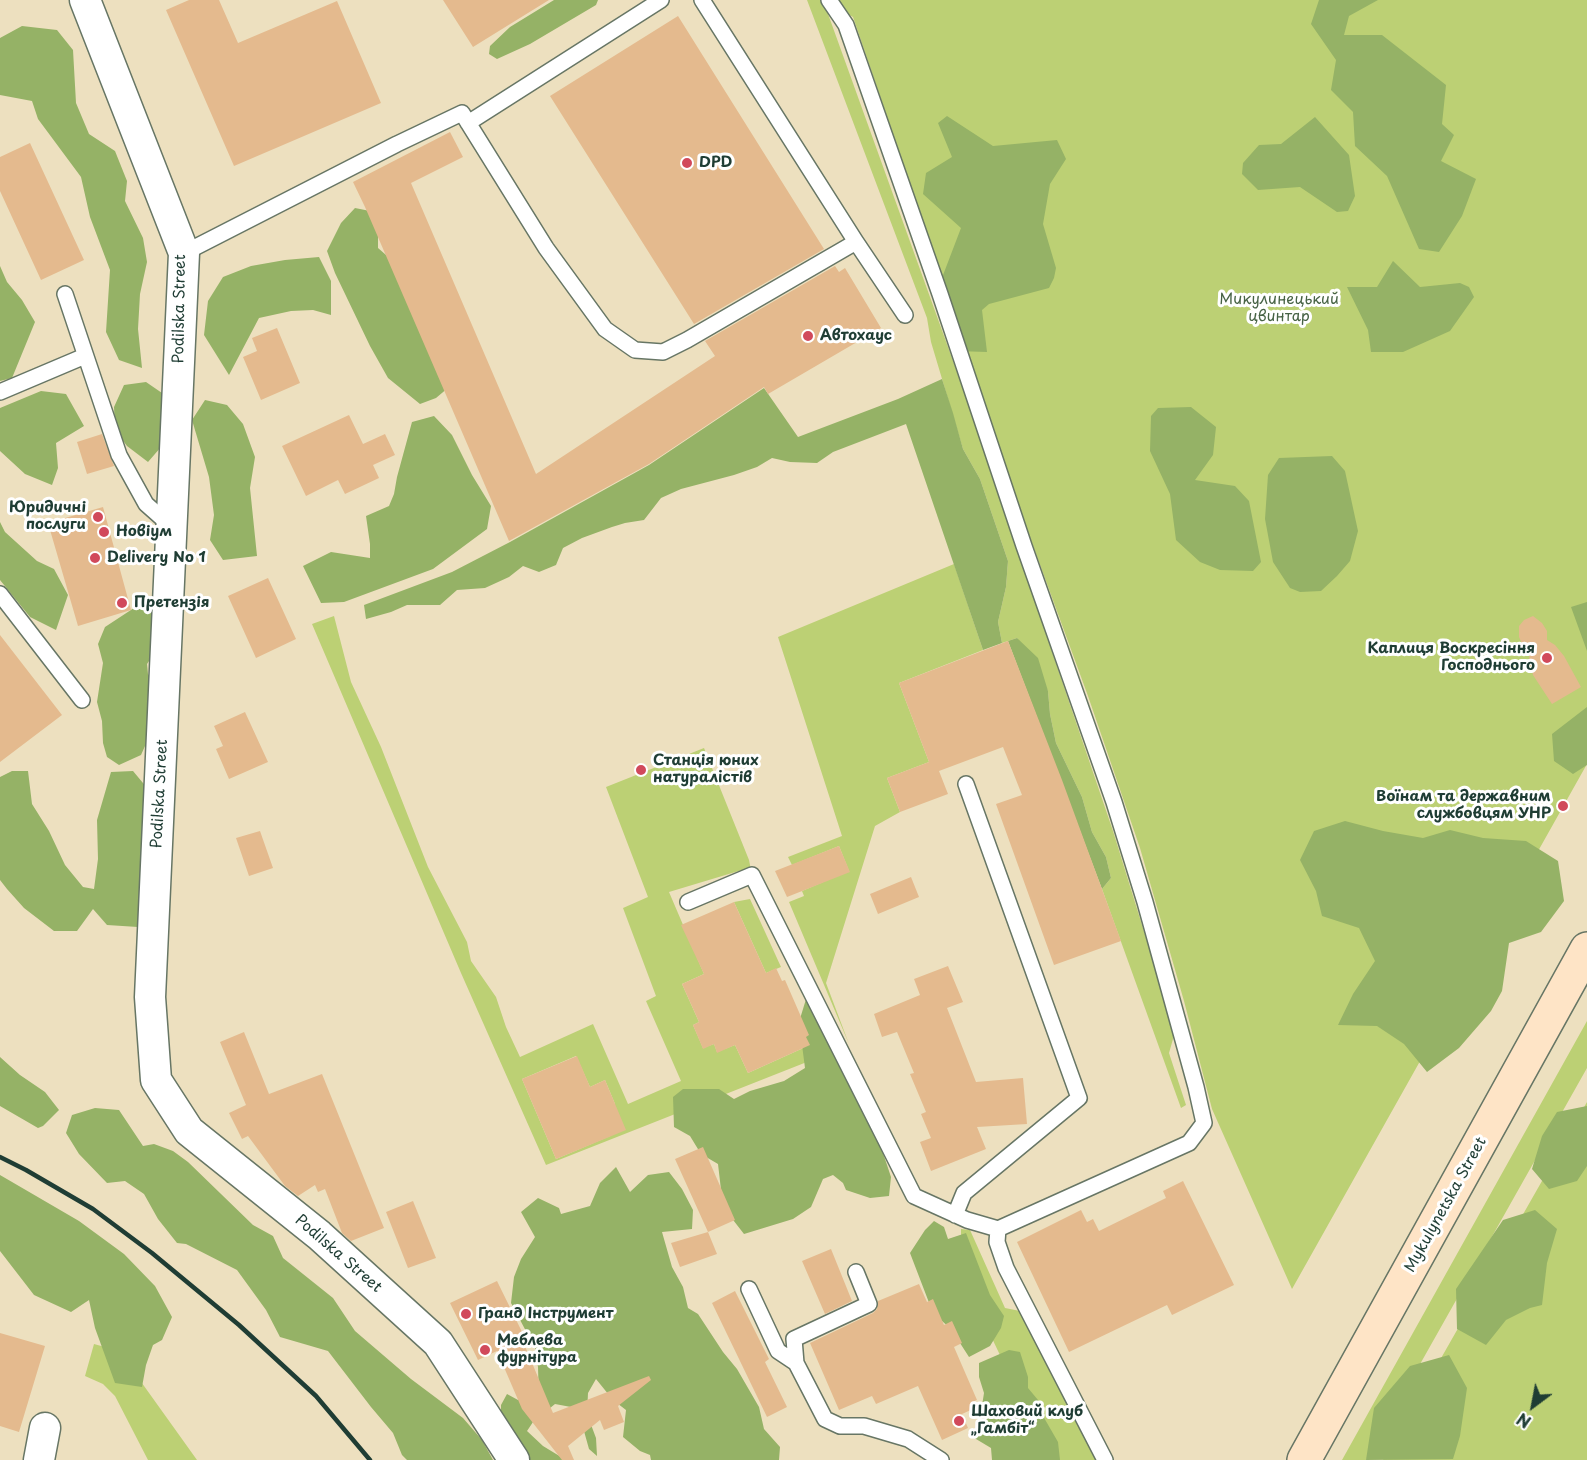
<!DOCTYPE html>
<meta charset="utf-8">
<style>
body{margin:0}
#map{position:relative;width:1587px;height:1460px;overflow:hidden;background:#ede0bf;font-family:"Playpen Sans",sans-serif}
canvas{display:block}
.north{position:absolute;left:1503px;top:1376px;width:60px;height:60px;-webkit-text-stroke:4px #fff;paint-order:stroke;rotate:212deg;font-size:16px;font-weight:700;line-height:24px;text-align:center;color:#1f3d34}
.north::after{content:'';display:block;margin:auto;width:21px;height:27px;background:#1f3d34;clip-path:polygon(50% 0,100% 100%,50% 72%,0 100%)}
</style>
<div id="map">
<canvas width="1587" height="1460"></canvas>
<div class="north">N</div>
</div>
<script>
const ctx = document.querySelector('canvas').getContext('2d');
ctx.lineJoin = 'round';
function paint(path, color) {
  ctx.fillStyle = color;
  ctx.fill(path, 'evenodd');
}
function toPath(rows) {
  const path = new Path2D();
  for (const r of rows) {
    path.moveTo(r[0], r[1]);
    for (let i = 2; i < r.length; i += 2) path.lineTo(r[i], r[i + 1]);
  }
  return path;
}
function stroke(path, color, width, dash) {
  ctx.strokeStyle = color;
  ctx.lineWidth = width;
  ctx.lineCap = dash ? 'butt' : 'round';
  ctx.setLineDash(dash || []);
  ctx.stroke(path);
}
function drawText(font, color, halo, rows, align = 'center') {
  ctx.font = font + ' "Playpen Sans",sans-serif';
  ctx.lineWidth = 6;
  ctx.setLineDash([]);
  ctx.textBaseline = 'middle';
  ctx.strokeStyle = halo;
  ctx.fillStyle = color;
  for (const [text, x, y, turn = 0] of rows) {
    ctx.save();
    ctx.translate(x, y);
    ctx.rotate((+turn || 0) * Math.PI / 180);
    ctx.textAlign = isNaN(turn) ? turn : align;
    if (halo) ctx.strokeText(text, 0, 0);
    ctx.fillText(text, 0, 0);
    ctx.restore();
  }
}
const green = toPath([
 [807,0,823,0,957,372,1113,831,1175,1032,1169,1053,1186,1105,1181,1108,1102,889,1111,878,1106,857,1092,832,1082,797,1056,743,1050,714,1048,691,1017,638,1002,643,998,622,1006,587,1008,561,980,479,963,449,931,342,927,318],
 [835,0,1587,0,1587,764,1292,1289,1212,1109,1184,1001,1140,848,1088,696,1005,469,982,395,853,17,838,9],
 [954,564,983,650,899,683,929,762,887,778,900,812,875,826,826,983,849,1044,789,902,804,896,802,891,849,871,839,846,792,865,788,857,842,836,778,637],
 [334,616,351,682,381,747,428,867,467,942,471,961,496,997,506,1027,520,1057,593,1024,628,1104,681,1081,646,1001,656,996,623,908,648,897,606,787,704,748,749,860,752,875,742,870,669,892,704,974,682,984,699,1022,693,1025,703,1048,714,1044,717,1052,735,1045,748,1073,810,1045,817,1058,546,1165,461,973,312,624],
 [576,1056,590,1087,605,1080,615,1104,610,1136,556,1159,522,1079],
 [750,899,781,967,766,973,734,902],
 [1587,1021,1587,1068,1366,1460,1342,1460],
 [1587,1102,1587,1460,1383,1460],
 [961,1229,970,1230,1005,1308,1020,1311,1027,1315,1097,1460,1050,1460,948,1246,961,1242],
 [94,1344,119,1351,197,1460,148,1460,115,1396,103,1384,85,1376]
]);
const forest = toPath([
 [554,0,598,0,596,5,530,44,497,59,489,54,490,46,510,27],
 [1319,0,1378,0,1349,16,1344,35,1382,35,1446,85,1442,124,1454,135,1441,161,1476,179,1462,216,1439,252,1419,249,1387,176,1355,146,1353,112,1331,90,1336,60,1311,24],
 [22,26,57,30,73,50,76,103,89,134,115,151,127,181,125,201,143,238,147,262,140,294,138,329,142,368,119,360,106,332,110,270,90,217,81,177,38,119,32,101,0,95,0,38],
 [947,116,993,146,1057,140,1066,159,1050,184,1043,224,1056,268,1054,278,1049,288,989,304,982,310,987,352,957,351,940,283,961,228,923,194,926,173,952,157,938,123],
 [1315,117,1349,155,1355,196,1348,211,1337,212,1300,187,1258,190,1242,174,1243,163,1259,145,1281,144],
 [355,208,380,213,378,218,378,248,401,268,455,382,436,398,420,404,388,378,370,346,335,273,327,251,341,223],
 [319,257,331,281,331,315,313,310,291,311,259,318,229,375,204,335,208,301,223,277,251,266,285,260],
 [1393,261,1420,287,1460,283,1469,287,1474,297,1450,331,1403,352,1371,352,1368,330,1347,287,1377,287],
 [0,266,7,282,22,300,35,322,12,378,0,381],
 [942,379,953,413,963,449,980,479,1008,561,1006,587,998,622,1002,643,983,650,906,424,833,452,817,463,790,462,772,458,757,467,734,475,681,489,661,498,644,520,625,523,612,527,582,538,563,548,556,565,539,572,523,566,509,577,485,588,457,590,440,605,407,605,391,612,366,619,364,605,452,572,510,542,649,465,764,388,798,437,898,399],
 [146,382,162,393,164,419,161,447,148,462,127,446,115,430,114,407,124,385],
 [41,391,66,394,84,426,56,443,58,468,52,485,25,474,0,451,0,408],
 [205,400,227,405,243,424,255,457,250,488,257,556,223,560,210,540,214,515,209,477,192,420],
 [1191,407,1216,427,1213,455,1195,480,1235,486,1249,501,1261,562,1253,571,1220,570,1200,562,1176,540,1170,494,1150,451,1151,416,1158,408],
 [434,416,452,435,472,475,491,506,487,529,433,569,344,602,321,603,303,566,331,552,370,558,370,544,366,516,389,506,394,494,397,477,412,422],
 [1332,456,1345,471,1358,531,1350,561,1337,576,1321,591,1300,592,1290,588,1273,562,1265,519,1268,475,1279,458],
 [0,522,5,532,37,561,54,569,68,595,56,630,30,617,0,580],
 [1587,602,1587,651,1571,607],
 [149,604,156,621,153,655,147,664,148,674,157,688,149,737,141,755,119,765,107,757,103,743,102,721,97,702,103,663,98,644,105,627,137,606],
 [1017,638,1038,658,1048,691,1050,714,1056,743,1082,797,1092,832,1106,857,1111,878,1102,889,1008,641],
 [1587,707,1587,765,1573,774,1554,761,1552,734],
 [12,771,28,771,32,804,49,831,65,865,83,887,94,889,98,859,97,820,111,772,133,771,148,789,145,906,138,927,107,925,93,909,77,931,54,931,24,908,7,889,0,880,0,777],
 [1345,821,1383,831,1423,838,1450,830,1483,838,1526,841,1558,861,1564,901,1541,932,1509,943,1502,991,1491,1011,1459,1048,1427,1072,1404,1044,1377,1026,1338,1025,1353,994,1375,961,1359,928,1322,916,1316,891,1300,860,1314,831],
 [807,996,877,1135,891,1177,889,1196,870,1198,846,1190,843,1183,833,1175,823,1179,811,1207,793,1219,744,1234,723,1207,718,1164,701,1154,690,1136,674,1127,673,1097,683,1089,719,1089,734,1099,750,1091,784,1081,805,1068,799,1022],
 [0,1057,20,1075,45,1092,59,1110,43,1126,38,1128,0,1106],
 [1587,1106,1587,1166,1577,1181,1549,1189,1532,1169,1542,1136,1557,1112],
 [95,1108,119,1110,143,1146,154,1144,173,1151,188,1162,253,1225,273,1236,283,1258,333,1298,355,1331,411,1379,463,1418,482,1440,493,1460,407,1460,402,1455,393,1433,371,1407,328,1351,280,1337,266,1310,237,1270,186,1244,177,1243,158,1219,144,1194,125,1181,107,1183,79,1154,66,1133,72,1115],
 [616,1167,630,1192,648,1175,669,1172,682,1189,693,1210,692,1229,662,1232,672,1267,683,1287,688,1308,698,1314,723,1352,737,1369,759,1407,764,1429,780,1447,779,1460,651,1460,650,1455,640,1451,623,1437,626,1410,613,1400,596,1379,588,1393,587,1414,596,1438,597,1456,589,1449,582,1424,571,1407,555,1404,533,1422,527,1431,543,1446,566,1460,526,1460,501,1420,501,1405,507,1394,518,1400,539,1401,538,1367,535,1348,511,1303,514,1277,521,1259,535,1237,521,1212,538,1198,559,1208,561,1214,590,1206,600,1183],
 [0,1175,79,1221,124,1254,155,1286,172,1317,162,1340,153,1345,146,1365,142,1387,115,1383,95,1328,89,1300,71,1312,34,1295,0,1251],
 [1535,1210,1557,1229,1547,1263,1542,1305,1530,1308,1506,1320,1486,1345,1457,1329,1456,1289,1503,1220],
 [934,1221,944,1227,948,1239,966,1233,990,1295,1004,1316,1001,1328,990,1346,969,1357,951,1329,933,1313,910,1253,925,1230],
 [1009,1350,1020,1352,1028,1377,1028,1388,1038,1400,1043,1416,1058,1442,1060,1460,992,1460,991,1448,971,1436,979,1425,984,1393,979,1377,979,1363],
 [1449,1355,1467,1388,1460,1436,1453,1459,1366,1460,1374,1408,1410,1366]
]);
const building = toPath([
 [189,0,219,0,238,43,337,1,381,103,234,166,166,10],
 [443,0,549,0,473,47],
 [678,16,824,249,694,324,550,96],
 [450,132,463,157,411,183,536,474,715,356,705,341,835,266,839,272,845,268,881,328,768,394,764,387,649,464,509,541,365,207,353,182],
 [30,143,84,260,41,280,0,191,0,157],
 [277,328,300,383,261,400,243,357,257,351,252,338],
 [349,415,363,444,385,434,395,455,373,465,379,478,345,494,338,480,306,496,282,446],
 [102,434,114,466,87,474,77,442],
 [103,507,131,610,78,626,48,523],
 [268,578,296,639,256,658,228,596],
 [1533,616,1542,623,1547,631,1547,640,1555,645,1564,656,1581,687,1552,704,1533,675,1529,661,1530,650,1523,646,1519,637,1519,626,1524,620],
 [0,635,62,715,0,762],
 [1008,641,1062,780,1121,941,1054,965,996,804,1022,795,1003,747,939,771,948,794,900,812,887,778,929,762,899,683],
 [245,712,268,762,229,779,216,749,223,746,214,726],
 [260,831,273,868,249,876,236,838],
 [839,846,850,872,787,897,775,871],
 [911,877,919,897,878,914,870,894],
 [734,902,766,973,776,968,782,981,785,980,809,1035,806,1037,810,1045,748,1073,735,1045,717,1053,714,1044,703,1049,693,1025,699,1022,682,984,704,974,681,925],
 [948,966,963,1002,947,1008,976,1082,1023,1078,1027,1124,977,1127,986,1149,931,1171,920,1142,931,1138,921,1114,926,1112,910,1074,914,1073,897,1032,882,1037,874,1014,920,995,914,979],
 [244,1032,269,1094,322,1074,384,1228,351,1241,342,1233,325,1189,318,1192,315,1185,298,1196,285,1186,248,1136,242,1139,229,1113,246,1105,220,1042],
 [577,1056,590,1087,605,1080,626,1130,556,1159,522,1079],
 [703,1147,735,1220,708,1232,675,1159],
 [1183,1181,1234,1285,1172,1315,1167,1305,1069,1352,1017,1242,1081,1210,1087,1222,1093,1219,1099,1231,1166,1198,1163,1191],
 [413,1201,436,1258,408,1268,386,1212],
 [708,1232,717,1254,680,1267,671,1243],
 [831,1249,852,1301,825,1314,802,1261],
 [497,1281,525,1338,522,1339,553,1413,649,1376,651,1380,618,1406,624,1422,604,1430,600,1420,568,1446,574,1460,562,1460,522,1409,497,1351,478,1360,450,1303],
 [919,1284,927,1302,933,1299,944,1325,952,1321,962,1343,954,1347,977,1400,972,1402,975,1408,962,1414,968,1428,942,1440,918,1386,876,1404,872,1396,839,1410,810,1343,873,1313,877,1309,878,1301],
 [735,1291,769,1359,765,1362,787,1407,767,1417,712,1303],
 [0,1333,45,1346,19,1432,0,1426]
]);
const service = toPath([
 [702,0,856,242],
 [829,0,846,25,940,294,1024,546,1114,802,1145,902,1196,1087,1204,1123,1189,1143,998,1229,997,1242,1006,1268,1105,1460],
 [468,123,661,0],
 [184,253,397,144,462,113,546,248,605,329,635,350,663,352,687,340,856,242,905,315],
 [65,294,119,455,146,504,172,527],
 [0,392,85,356],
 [0,594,82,700],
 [688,902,752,875,914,1196,967,1220,998,1229],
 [955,1215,964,1193,1079,1098,966,784],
 [856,1272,869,1304,794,1339,796,1363,825,1419,840,1426,864,1426,908,1439,941,1460],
 [749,1289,778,1351,796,1363]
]);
const minor = toPath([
 [85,0,184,253,150,997,156,1080,189,1131,319,1235,438,1343,514,1460],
 [39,1460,45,1428]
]);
const secondary = toPath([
 [1304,1460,1587,949]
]);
const rail = toPath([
 [0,1157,26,1170,93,1209,152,1253,239,1325,316,1396,370,1460]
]);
const markers = [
 [687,163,6,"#d1495b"],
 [808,336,6,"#d1495b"],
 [98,517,6,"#d1495b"],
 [104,532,6,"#d1495b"],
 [95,558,6,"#d1495b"],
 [122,603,6,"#d1495b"],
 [1547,658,6,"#d1495b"],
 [641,770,6,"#d1495b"],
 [1563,806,6,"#d1495b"],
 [466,1314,6,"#d1495b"],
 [485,1350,6,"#d1495b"],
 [959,1421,6,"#d1495b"]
];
const poiNames = [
 ["DPD",699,163],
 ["Автохаус",820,336],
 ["Юридичні",86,508,"right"],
 ["послуги",86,525,"right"],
 ["Новіум",116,532],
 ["Delivery No 1",107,558],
 ["Претензія",134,603],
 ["Каплиця Воскресіння",1535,649,"right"],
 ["Господнього",1535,666,"right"],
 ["Станція юних",653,761],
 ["натуралістів",653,778],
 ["Воїнам та державним",1551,797,"right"],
 ["службовцям УНР",1551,814,"right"],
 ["Гранд Інструмент",478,1314],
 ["Меблева",497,1341],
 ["фурнітура",497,1358],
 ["Шаховий клуб",971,1412],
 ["„Гамбіт“",971,1429]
];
const parkNames = [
 ["Микулинецький",1279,300],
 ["цвинтар",1279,317]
];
const streetNames = [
 ["Podilska Street",180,309,-89],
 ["Podilska Street",160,794,-87],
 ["Mykulynetska Street",1446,1205,-61],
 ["Podilska Street",338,1254,41]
];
paint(green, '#bcd074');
paint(forest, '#95b266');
paint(building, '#e4ba8e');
stroke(service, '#677665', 18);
stroke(minor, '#677665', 33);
stroke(secondary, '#677665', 36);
stroke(service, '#fff', 15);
stroke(minor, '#fff', 30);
stroke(secondary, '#fee4c6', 33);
stroke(rail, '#1f3d34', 4.5);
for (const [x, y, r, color] of markers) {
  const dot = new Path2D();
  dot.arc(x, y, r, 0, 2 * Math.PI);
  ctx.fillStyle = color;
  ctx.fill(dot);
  stroke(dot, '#fff', 2);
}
drawText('bold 15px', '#1f3d34', '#fff', poiNames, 'left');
drawText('15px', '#466244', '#fff', parkNames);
drawText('15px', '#1f3d34', '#fff', streetNames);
</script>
